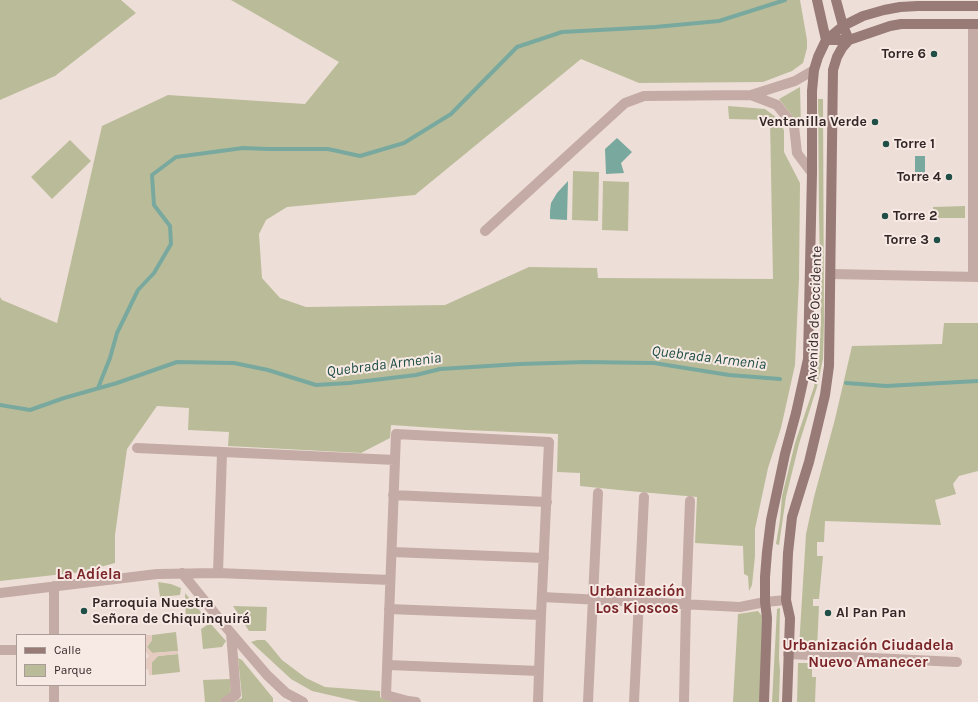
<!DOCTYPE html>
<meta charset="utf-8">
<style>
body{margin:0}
#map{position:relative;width:978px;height:702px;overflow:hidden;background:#eeded8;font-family:Karla,sans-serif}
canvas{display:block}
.legend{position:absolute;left:16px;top:634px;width:130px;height:52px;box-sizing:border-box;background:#f7e9e4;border:1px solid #a89b98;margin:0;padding:5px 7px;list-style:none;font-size:12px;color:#322626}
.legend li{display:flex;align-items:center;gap:8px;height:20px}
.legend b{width:20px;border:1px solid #a89b98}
</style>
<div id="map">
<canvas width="978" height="702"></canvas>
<ul class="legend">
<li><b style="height:5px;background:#987a77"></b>Calle</li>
<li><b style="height:11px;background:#babc99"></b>Parque</li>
</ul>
</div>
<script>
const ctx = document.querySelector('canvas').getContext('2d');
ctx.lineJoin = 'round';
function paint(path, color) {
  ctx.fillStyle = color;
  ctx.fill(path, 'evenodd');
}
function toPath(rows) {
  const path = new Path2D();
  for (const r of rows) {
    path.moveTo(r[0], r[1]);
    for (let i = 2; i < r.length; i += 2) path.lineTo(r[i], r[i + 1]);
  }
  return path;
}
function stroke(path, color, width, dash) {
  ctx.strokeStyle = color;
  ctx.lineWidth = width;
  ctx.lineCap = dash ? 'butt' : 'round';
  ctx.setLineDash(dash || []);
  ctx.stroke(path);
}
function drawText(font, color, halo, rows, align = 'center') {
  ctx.font = font + ' Karla,sans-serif';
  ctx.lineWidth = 4;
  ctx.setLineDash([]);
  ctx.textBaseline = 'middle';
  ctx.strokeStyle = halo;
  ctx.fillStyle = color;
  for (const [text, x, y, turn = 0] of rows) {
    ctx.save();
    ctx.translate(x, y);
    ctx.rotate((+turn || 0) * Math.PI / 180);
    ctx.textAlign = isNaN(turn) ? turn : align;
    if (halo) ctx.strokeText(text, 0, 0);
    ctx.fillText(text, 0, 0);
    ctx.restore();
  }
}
const green = toPath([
 [0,0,121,0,136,13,55,76,0,100],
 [231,0,800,0,807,40,807,48,803,63,792,71,763,82,639,83,581,59,415,195,287,207,266,220,259,234,262,278,280,298,306,307,445,305,529,267,597,268,598,278,773,279,770,120,729,119,728,106,765,109,781,121,784,131,784,152,800,183,799,279,795,365,781,428,768,468,755,529,755,556,752,585,749,591,748,576,744,574,743,546,695,543,697,497,629,491,580,486,580,473,557,472,558,434,465,430,391,425,390,438,361,453,228,446,229,432,188,430,189,408,157,406,127,449,115,535,115,563,82,572,0,581,0,297,2,300,57,323,102,126,168,95,305,104,339,62],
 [800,87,801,127,779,99],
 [818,99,823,99,824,321,823,359,817,387,799,444,786,497,779,545,776,544,780,520,782,496,795,443,814,387,819,358,821,321,819,214],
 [70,140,91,161,52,199,31,177],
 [573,171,599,172,598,221,572,220],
 [603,181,629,182,628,231,602,230],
 [965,206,965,218,933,218,933,207],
 [944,323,978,323,978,471,959,476,953,484,956,494,935,500,941,525,825,521,824,542,817,542,817,556,823,556,819,599,813,599,813,606,819,606,817,649,799,647,806,534,814,497,835,419,852,346,942,344],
 [158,582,171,584,181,588,180,595,160,597],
 [185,593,206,618,201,622,186,623],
 [233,606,267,607,266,631,249,631],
 [780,608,779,658,780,671,779,702,772,702,777,609],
 [758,611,762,616,762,702,733,702,738,614],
 [210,623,226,641,222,647,203,649,201,629],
 [176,632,178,651,152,653,147,647,152,640,152,635],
 [257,640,265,640,268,643,282,660,306,678,325,687,380,691,380,697,394,702,360,702,312,691,291,679,251,642],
 [178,654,180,672,152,675,152,662,158,656],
 [238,658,242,660,273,698,273,702,235,702,242,698],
 [798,663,812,663,812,677,816,677,815,702,797,702],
 [230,679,231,694,219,702,205,702,203,680]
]);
const plaza = toPath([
 [145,635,152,635,152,640,147,647,152,653,178,651,178,654,158,656,152,662,152,675,149,675,148,669,145,669,145,660,149,656,145,650]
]);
const water = toPath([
 [617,138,632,152,621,163,624,173,606,174,605,149],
 [915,156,925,156,925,175,915,175],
 [568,181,567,220,550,219,550,211,551,203,557,193]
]);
const stream = toPath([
 [846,383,886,386,978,381],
 [98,388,110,358,117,333,138,290,154,273,171,244,170,226,154,205,152,175,176,157,243,148,268,149,328,149,360,156,404,143,451,114,517,47,562,32,655,27,719,21,785,0],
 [0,405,30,410,64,398,117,383,177,362,234,363,268,370,316,385,349,383,416,375,440,369,520,364,585,362,654,363,729,375,780,379]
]);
const street = toPath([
 [973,24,973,277],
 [751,95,777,105,794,126,797,153,812,173],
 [485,231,625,103,644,96,751,95,795,81,814,70],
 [831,274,978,277],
 [137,448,395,460],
 [393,495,547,502],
 [392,552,544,558],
 [182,573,225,626,267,675,286,693,303,702],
 [218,573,222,453],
 [54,586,54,635],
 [0,593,157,574,218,573,390,580],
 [542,597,740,607,765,602,786,600],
 [389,609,541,615],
 [0,650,17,650],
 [788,654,957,662],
 [388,665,539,671],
 [54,685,54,702],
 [225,702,236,695,231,633],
 [416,702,408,701,386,695,396,434,549,442,541,615,538,702],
 [588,702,598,493],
 [634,702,644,497],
 [684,702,686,604,690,501]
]);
const secondary = toPath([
 [826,40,843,26,863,16,884,10,900,7,918,6,978,6],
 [826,40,849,40,890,26,901,24,978,24],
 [764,702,767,618,765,602,765,577,767,552,771,520,785,454,796,413,808,359,812,173,812,91,814,70,818,57,826,40,817,0],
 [787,702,790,618,786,600,788,553,792,517,809,462,825,395,829,366,833,70,837,57,842,48,849,40,843,26,836,0]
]);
const markers = [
 [934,54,4,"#1f4f46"],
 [875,122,4,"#1f4f46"],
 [886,144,4,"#1f4f46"],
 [949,177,4,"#1f4f46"],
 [885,216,4,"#1f4f46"],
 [937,240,4,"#1f4f46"],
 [84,611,4,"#1f4f46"],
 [828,613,4,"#1f4f46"]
];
const poiNames = [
 ["Torre 6",926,54],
 ["Ventanilla Verde",867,122],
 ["Torre 1",894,144,"left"],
 ["Torre 4",941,177],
 ["Torre 2",893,216,"left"],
 ["Torre 3",929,240],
 ["Parroquia Nuestra",92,603,"left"],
 ["Señora de Chiquinquirá",92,619,"left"],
 ["Al Pan Pan",836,613,"left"]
];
const streetNames = [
 ["Avenida de Occidente",815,314,-88]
];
const waterNames = [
 ["Quebrada Armenia",709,358,7],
 ["Quebrada Armenia",384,365,-7]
];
const neighbourhoodNames = [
 ["La Adíela",89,575],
 ["Urbanización",637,592],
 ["Los Kioscos",637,609],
 ["Urbanización Ciudadela",868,646],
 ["Nuevo Amanecer",868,663]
];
paint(green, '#babc99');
paint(plaza, '#e5cbc0');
paint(water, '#79a99e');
stroke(stream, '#79a99e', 4);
stroke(street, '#c5aba5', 10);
stroke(secondary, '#987a77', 10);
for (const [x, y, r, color] of markers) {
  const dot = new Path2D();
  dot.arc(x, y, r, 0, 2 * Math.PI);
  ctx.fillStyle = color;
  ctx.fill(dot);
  stroke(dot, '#f7e9e4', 1.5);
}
drawText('bold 14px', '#322626', '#f7e9e4', poiNames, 'right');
drawText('14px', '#322626', '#f7e9e4', streetNames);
drawText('italic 15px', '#1f4f46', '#f7e9e4', waterNames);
drawText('bold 15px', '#7a2528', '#f7e9e4', neighbourhoodNames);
</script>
